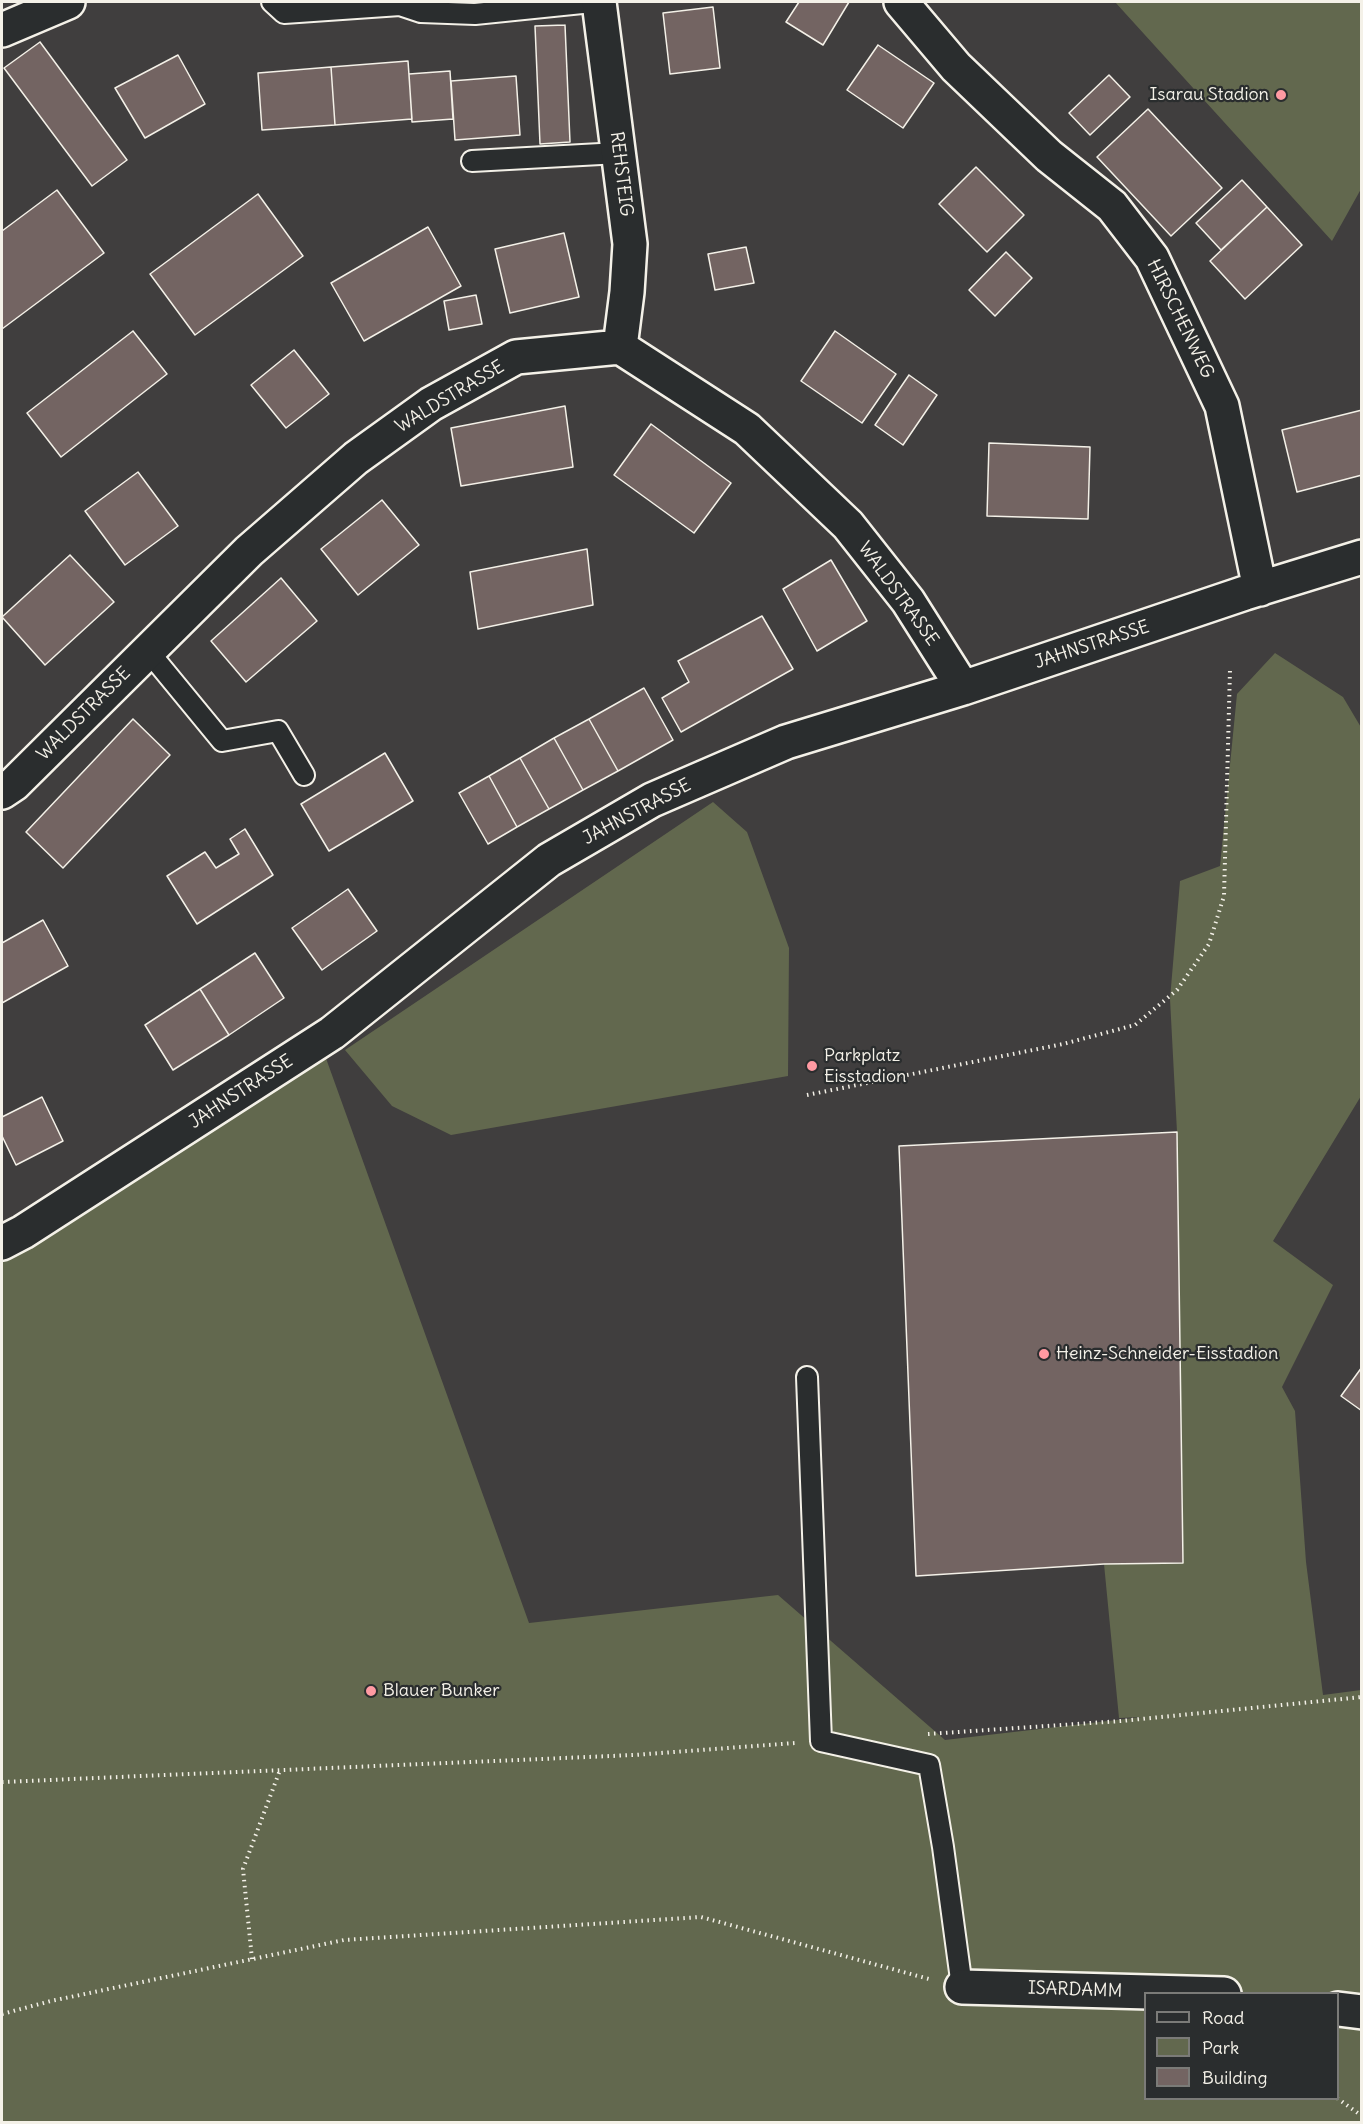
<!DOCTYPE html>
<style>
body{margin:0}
#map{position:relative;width:1363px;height:2124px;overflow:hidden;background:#403e3e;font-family:Delius,sans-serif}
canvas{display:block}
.frame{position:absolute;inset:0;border:3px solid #f4f1e8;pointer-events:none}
.legend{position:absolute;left:1144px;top:1992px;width:195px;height:108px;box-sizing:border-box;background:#2a2d2e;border:2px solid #7b7b78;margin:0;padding:8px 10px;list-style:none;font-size:18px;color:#f4f1e8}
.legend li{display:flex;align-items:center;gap:12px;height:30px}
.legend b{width:30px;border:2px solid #7b7b78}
</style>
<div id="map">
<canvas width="1363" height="2124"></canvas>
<div class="frame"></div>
<ul class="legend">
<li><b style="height:8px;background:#2a2d2e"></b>Road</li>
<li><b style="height:16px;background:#62684e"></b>Park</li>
<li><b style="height:16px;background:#736462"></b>Building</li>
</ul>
</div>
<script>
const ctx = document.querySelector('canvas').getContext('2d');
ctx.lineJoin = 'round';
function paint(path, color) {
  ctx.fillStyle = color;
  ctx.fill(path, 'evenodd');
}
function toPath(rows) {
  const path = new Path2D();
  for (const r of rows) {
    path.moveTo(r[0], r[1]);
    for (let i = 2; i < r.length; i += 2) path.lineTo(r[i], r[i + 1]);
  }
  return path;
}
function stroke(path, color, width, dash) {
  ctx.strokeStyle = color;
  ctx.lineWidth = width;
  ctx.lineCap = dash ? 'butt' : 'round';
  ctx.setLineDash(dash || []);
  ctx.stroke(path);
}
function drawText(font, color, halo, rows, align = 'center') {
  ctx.font = font + ' Delius,sans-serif';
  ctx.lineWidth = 4.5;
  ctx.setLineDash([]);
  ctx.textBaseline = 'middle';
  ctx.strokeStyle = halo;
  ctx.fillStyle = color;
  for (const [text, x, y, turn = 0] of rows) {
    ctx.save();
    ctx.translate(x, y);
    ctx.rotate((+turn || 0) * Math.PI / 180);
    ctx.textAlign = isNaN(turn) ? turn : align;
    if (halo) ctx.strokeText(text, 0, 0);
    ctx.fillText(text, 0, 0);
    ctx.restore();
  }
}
const green = toPath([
 [1115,2,1361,2,1361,189,1332,241],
 [1275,653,1343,697,1362,729,1361,1096,1273,1241,1333,1285,1282,1387,1295,1411,1306,1562,1323,1695,1361,1690,1361,2122,2,2122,2,1253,323,1050,529,1623,778,1595,945,1740,1142,1717,1119,1718,1104,1564,1183,1562,1177,1132,1170,999,1180,881,1220,866,1237,694],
 [1146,1994,1338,1994,1338,2098,1146,2098],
 [713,802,747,832,789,948,788,1076,451,1135,392,1106,345,1050]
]);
const building = toPath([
 [799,2,849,2,823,45,786,22,799,2],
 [713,7,720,68,670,74,663,13,713,7],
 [565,25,570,142,540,144,535,26,565,25],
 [40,42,127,160,92,186,4,68,40,42],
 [878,45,934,83,903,128,847,90,878,45],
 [178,55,205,104,145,138,115,88,178,55],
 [408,61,412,119,335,125,331,67,408,61],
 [331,67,335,125,262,130,258,73,331,67],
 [450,71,453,119,412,122,409,74,450,71],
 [1109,75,1130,97,1090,135,1069,113,1109,75],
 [516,76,520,135,455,140,451,81,516,76],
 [1148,109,1222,188,1171,236,1097,157,1148,109],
 [976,167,1024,215,987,252,939,204,976,167],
 [1242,180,1267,207,1221,250,1196,223,1242,180],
 [57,190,104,253,2,329,2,231,57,190],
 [258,194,303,256,195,335,150,274,258,194],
 [1267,207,1302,245,1245,299,1210,261,1267,207],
 [428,227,461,286,364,341,331,283,428,227],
 [564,233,579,297,510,313,495,249,564,233],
 [746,247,754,283,715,290,708,254,746,247],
 [1006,252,1032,278,995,316,969,290,1006,252],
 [476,295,482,324,449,330,444,301,476,295],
 [133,331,167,374,61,457,27,413,133,331],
 [835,331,896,374,862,423,801,381,835,331],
 [294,350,329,394,286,428,251,385,294,350],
 [909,375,937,395,903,445,875,425,909,375],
 [565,406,573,467,461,486,451,428,565,406],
 [1362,410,1362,475,1297,492,1282,430,1362,410],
 [651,424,731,483,694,533,614,475,651,424],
 [989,443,1090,447,1088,519,987,516,989,443],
 [138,472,178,526,125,565,85,511,138,472],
 [382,500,419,545,358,595,321,549,382,500],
 [587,549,593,605,478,629,470,572,587,549],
 [70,555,114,602,45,665,2,617,70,555],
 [831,560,867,621,817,651,783,589,831,560],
 [281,578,317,621,246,682,211,641,281,578],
 [762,616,793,669,681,732,662,698,689,682,678,661,762,616],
 [644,688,673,740,618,771,589,719,644,688],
 [133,719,170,755,63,868,26,832,133,719],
 [589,719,618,771,583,790,554,738,589,719],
 [554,738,583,790,549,809,520,758,554,738],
 [385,753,413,801,329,851,301,804,385,753],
 [520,758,549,809,517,827,489,776,520,758],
 [489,776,517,827,488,844,459,793,489,776],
 [245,829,273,875,197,924,167,876,205,852,216,868,239,854,230,839,245,829],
 [348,889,377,931,322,970,292,928,348,889],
 [43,920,68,966,2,1003,2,943,43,920],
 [255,953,284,998,229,1035,200,989,255,953],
 [200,989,229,1035,173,1070,145,1025,200,989],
 [42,1097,63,1141,16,1165,2,1136,2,1117,42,1097],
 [1177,1132,1183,1563,1104,1564,916,1576,899,1146,1177,1132],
 [1362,1367,1362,1411,1341,1396,1362,1367]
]);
const path = toPath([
 [807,1095,1063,1044,1135,1025,1177,990,1209,944,1224,896,1230,670],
 [928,1734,1121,1721,1362,1697],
 [2,1782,634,1755,795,1743],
 [252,1959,243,1869,280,1770],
 [2,2014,51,2001,344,1940,701,1917,929,1979],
 [1337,2098,1362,2116]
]);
const lane = toPath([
 [272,2,284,13,400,5,421,12,475,14,592,2],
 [472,161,619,153],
 [148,651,222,741,278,731,304,775],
 [807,1377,821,1741,929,1765,943,1847,962,1987]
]);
const street = toPath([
 [599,2,630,244,627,292,620,347],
 [901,2,956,67,1049,156,1112,206,1152,258,1222,406,1260,589],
 [2,30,68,2],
 [2,792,14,784,249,551,356,458,431,404,516,357,620,347,747,429,848,525,908,601,963,688],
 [2,1243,23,1232,332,1033,549,860,652,800,786,742,963,688,1245,593,1362,557],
 [962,1987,1224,1994],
 [1338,2009,1362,2012]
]);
const markers = [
 [1281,95,6,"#ff9aa2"],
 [812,1066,6,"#ff9aa2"],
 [1044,1354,6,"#ff9aa2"],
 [371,1691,6,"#ff9aa2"]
];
const poiNames = [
 ["Isarau Stadion",1269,95,"right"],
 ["Parkplatz",824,1056],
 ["Eisstadion",824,1077],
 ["Heinz-Schneider-Eisstadion",1056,1354],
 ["Blauer Bunker",383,1691]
];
const streetNames = [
 ["REHSTEIG",621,174,83],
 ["HIRSCHENWEG",1180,319,64],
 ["WALDSTRASSE",450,397,-31],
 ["WALDSTRASSE",898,594,54],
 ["JAHNSTRASSE",1092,645,-18],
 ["WALDSTRASSE",84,714,-45],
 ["JAHNSTRASSE",637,812,-28],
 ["JAHNSTRASSE",241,1092,-33],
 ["ISARDAMM",1075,1990,2]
];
paint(green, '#62684e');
paint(building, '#736462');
stroke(building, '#f4f1e8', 1.5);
stroke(lane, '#f4f1e8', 24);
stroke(street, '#f4f1e8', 38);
stroke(path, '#f4f1e8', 4, [1.5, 4.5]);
stroke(lane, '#2a2d2e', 20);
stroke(street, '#2a2d2e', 33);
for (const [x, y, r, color] of markers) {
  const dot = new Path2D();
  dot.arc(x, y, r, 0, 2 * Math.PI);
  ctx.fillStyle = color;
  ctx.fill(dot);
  stroke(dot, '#2a2d2e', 2);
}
drawText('18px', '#f4f1e8', '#2a2d2e', poiNames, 'left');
drawText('18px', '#f4f1e8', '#2a2d2e', streetNames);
</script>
